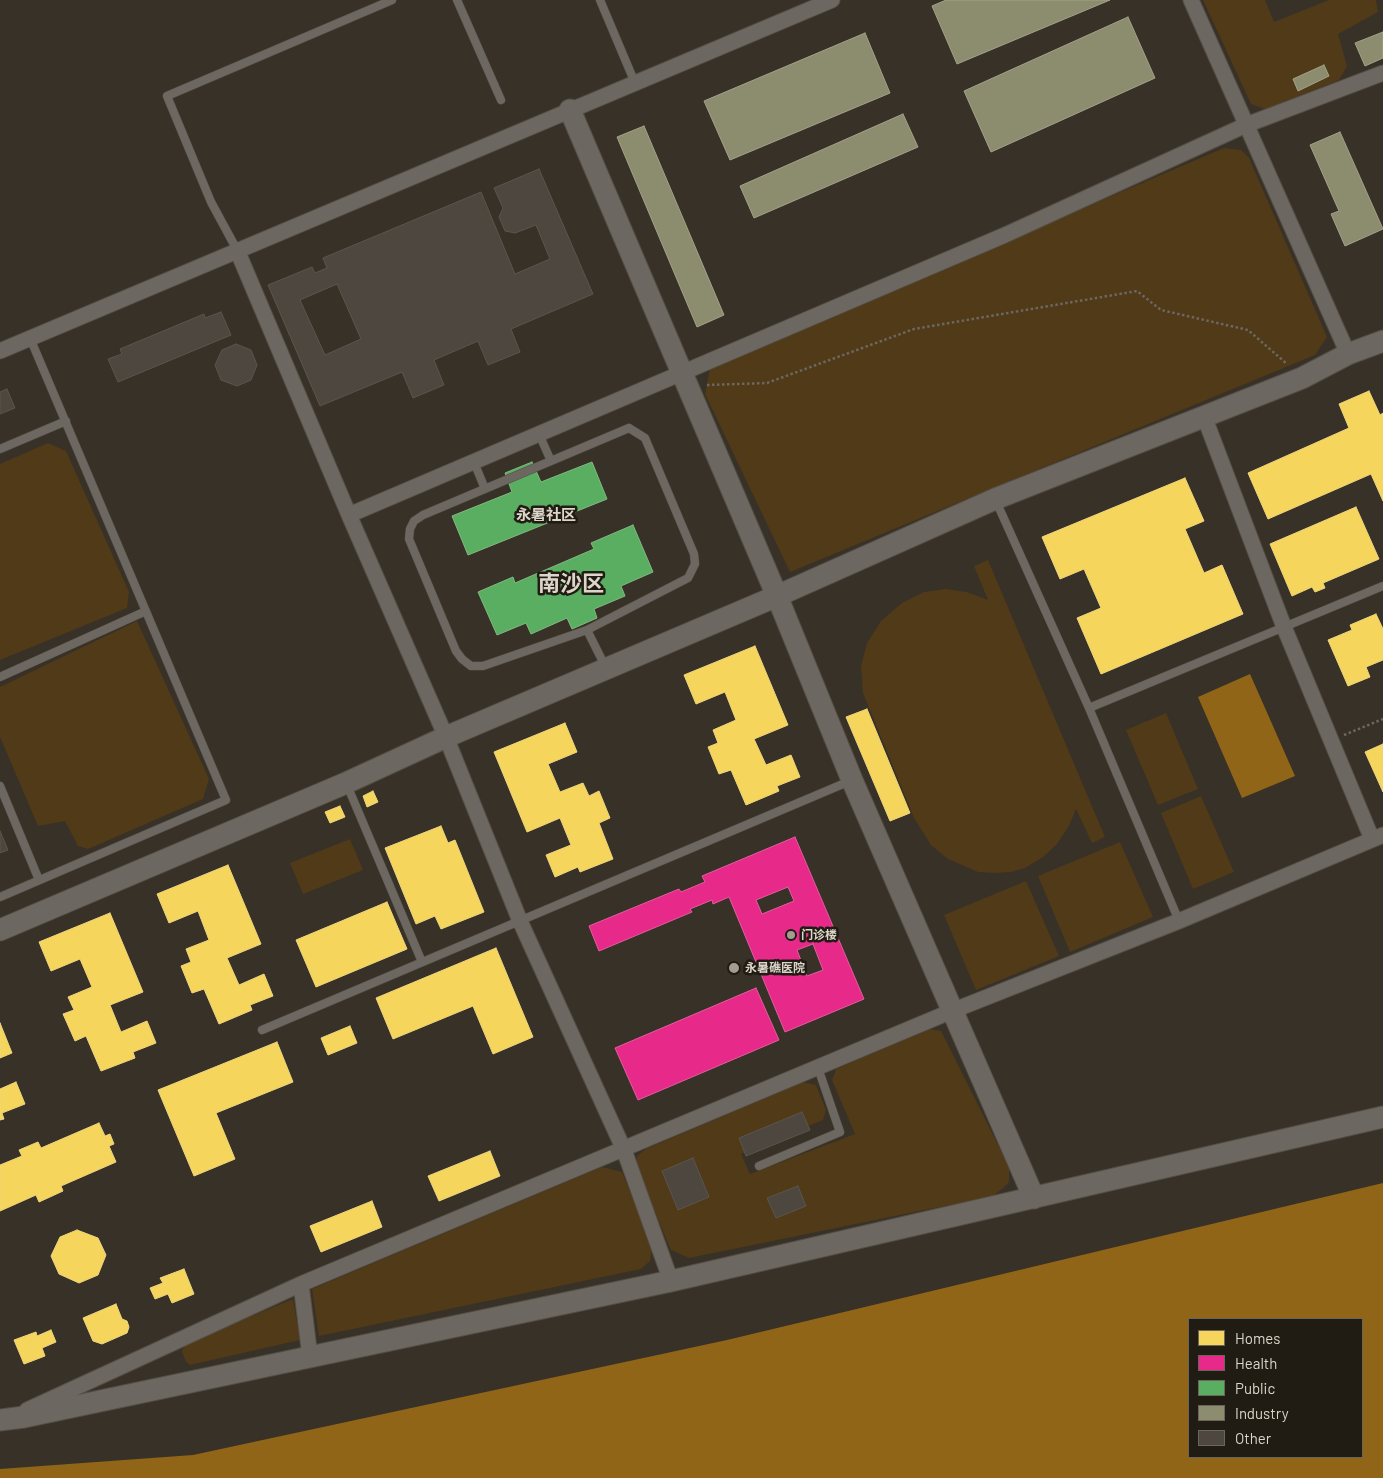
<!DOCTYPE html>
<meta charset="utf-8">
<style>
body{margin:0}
#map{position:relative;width:1383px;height:1478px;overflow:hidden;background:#383127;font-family:Barlow,sans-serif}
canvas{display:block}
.legend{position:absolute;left:1188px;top:1318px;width:175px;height:140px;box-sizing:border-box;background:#201b13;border:1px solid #6b655c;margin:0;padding:6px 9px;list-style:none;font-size:15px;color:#dcd5ca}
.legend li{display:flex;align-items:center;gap:10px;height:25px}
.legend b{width:25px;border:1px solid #6b655c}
</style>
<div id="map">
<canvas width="1383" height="1478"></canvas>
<ul class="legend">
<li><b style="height:14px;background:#f6d55c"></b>Homes</li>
<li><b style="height:14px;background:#e7298a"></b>Health</li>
<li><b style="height:14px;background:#5aae61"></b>Public</li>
<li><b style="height:14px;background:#8c8c6e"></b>Industry</li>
<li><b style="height:14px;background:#4e4740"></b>Other</li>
</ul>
</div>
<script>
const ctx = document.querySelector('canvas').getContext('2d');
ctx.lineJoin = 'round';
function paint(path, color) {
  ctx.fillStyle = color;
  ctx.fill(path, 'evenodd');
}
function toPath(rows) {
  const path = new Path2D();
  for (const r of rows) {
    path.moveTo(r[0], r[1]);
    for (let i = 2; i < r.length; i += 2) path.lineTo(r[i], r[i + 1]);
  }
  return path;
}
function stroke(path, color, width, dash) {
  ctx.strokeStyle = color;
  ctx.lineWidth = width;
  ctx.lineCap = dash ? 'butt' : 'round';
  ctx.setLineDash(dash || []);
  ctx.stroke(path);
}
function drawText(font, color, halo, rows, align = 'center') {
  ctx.font = font + ' Barlow,"Noto Sans SC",sans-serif';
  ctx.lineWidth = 5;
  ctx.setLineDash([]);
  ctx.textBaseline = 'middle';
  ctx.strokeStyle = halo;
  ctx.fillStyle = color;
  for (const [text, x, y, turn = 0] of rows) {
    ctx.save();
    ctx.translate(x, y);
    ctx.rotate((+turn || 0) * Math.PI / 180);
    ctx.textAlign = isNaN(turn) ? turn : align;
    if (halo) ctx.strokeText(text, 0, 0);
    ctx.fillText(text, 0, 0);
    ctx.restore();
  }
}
const green = toPath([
 [1203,0,1265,0,1274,22,1329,0,1376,0,1378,12,1338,34,1347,66,1339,80,1265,109,1251,104],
 [1224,148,1241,150,1249,158,1327,337,1315,355,790,572,705,394,710,368],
 [48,443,66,451,129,592,127,608,0,660,0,464],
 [988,560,1105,837,1092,843,1076,809,1069,826,1057,844,1043,857,1025,868,1011,872,995,873,978,872,948,859,931,845,914,818,863,693,861,666,867,643,881,621,902,603,924,592,946,589,967,592,988,600,974,566],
 [137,621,209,779,203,799,88,849,78,846,65,821,38,826,0,737,0,687],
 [1166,713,1198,789,1158,805,1126,730],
 [1201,796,1234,872,1193,889,1161,813],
 [350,839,363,870,303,894,290,863],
 [1120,842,1153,917,1070,952,1038,876],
 [1026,881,1059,956,976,990,944,915],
 [930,1029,941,1031,1009,1167,1009,1182,1003,1188,993,1196,689,1258,671,1250,636,1168,637,1156,646,1149,803,1082,816,1085,826,1110,823,1120,741,1154,750,1174,855,1134,832,1080,836,1069],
 [602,1167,622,1172,652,1246,650,1261,641,1269,319,1336,312,1289],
 [293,1299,300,1340,190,1365,185,1360,182,1351,185,1344]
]);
const water = toPath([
 [1250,674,1295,776,1242,798,1198,697],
 [1383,1183,1383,1478,0,1478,0,1469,193,1455,727,1340],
 [1362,1319,1362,1457,1189,1457,1189,1319]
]);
const homes = toPath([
 [1369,391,1380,415,1383,413,1383,501,1371,474,1268,519,1248,473,1349,428,1339,404,1369,391],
 [1185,478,1204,521,1185,529,1204,573,1222,565,1243,614,1101,674,1077,618,1101,608,1084,569,1060,579,1042,537,1185,478],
 [1356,507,1379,559,1323,583,1325,588,1315,592,1312,587,1292,596,1270,544,1356,507],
 [1376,614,1383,629,1383,660,1366,667,1370,677,1348,686,1328,640,1352,630,1350,625,1376,614],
 [755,646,788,725,754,739,766,765,791,755,800,777,777,786,779,791,746,805,731,770,719,774,708,747,718,743,713,730,736,720,725,692,696,704,684,675,755,646],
 [867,709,910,813,890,821,846,717,867,709],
 [565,723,577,752,548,764,560,792,583,783,589,796,599,791,610,818,599,823,613,859,580,872,578,867,555,877,546,855,571,845,560,818,527,832,494,752,565,723],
 [1383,744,1383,792,1365,752,1383,744],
 [373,791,378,802,367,807,363,796,373,791],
 [340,806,345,817,330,823,325,812,340,806],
 [441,826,448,843,455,840,484,912,441,929,435,916,416,924,385,848,441,826],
 [228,865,261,944,227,958,239,985,264,974,273,996,250,1005,252,1010,219,1024,204,989,192,993,181,966,191,962,186,949,209,940,198,911,169,923,157,894,228,865],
 [387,902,407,949,316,987,296,940,387,902],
 [110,913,143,992,110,1005,121,1032,147,1021,156,1043,133,1052,135,1058,101,1071,86,1036,75,1041,63,1014,74,1010,68,997,92,987,80,959,51,971,39,942,110,913],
 [496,948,533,1037,493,1054,473,1006,393,1039,376,998,496,948],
 [0,1023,12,1053,0,1058,0,1023],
 [350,1026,357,1043,328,1055,321,1038,350,1026],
 [277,1042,293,1082,216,1113,235,1159,194,1176,158,1090,277,1042],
 [16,1082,25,1104,2,1113,4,1119,0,1120,0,1089,16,1082],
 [99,1123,105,1136,110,1134,114,1144,109,1146,116,1162,61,1186,63,1191,39,1202,36,1195,0,1211,0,1165,22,1156,19,1150,38,1142,41,1148,99,1123],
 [490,1151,500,1176,439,1201,428,1176,490,1151],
 [372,1201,382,1227,321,1252,310,1226,372,1201],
 [77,1230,98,1238,106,1255,98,1275,79,1283,59,1274,51,1256,60,1237,77,1230],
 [184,1269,194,1294,172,1303,168,1294,155,1299,150,1288,163,1283,160,1278,184,1269],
 [116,1304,122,1319,127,1321,129,1327,127,1333,102,1344,93,1341,83,1318,116,1304],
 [51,1330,56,1342,42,1348,45,1356,24,1364,14,1340,36,1332,37,1336,51,1330]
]);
const health = toPath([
 [795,837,864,999,785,1032,729,897,713,904,712,900,690,909,692,912,599,951,589,926,679,889,681,892,705,882,702,876,795,837],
 [788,887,794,901,762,914,756,900,788,887],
 [813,944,823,970,807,976,797,950,813,944],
 [756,988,779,1040,638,1100,615,1048,756,988]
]);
const public = toPath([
 [532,462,541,482,592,462,607,499,468,555,452,516,512,492,505,473,532,462],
 [633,525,653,572,621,586,625,596,594,609,597,618,572,629,567,618,531,634,526,623,497,635,478,592,513,577,515,583,594,549,591,543,633,525]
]);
const industry = toPath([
 [946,0,1110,0,957,64,932,6,946,0],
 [1128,17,1155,78,991,152,964,91,1128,17],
 [1383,32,1383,58,1365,66,1355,43,1383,32],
 [865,33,890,93,730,160,704,101,865,33],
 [1324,65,1329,76,1298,91,1293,79,1324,65],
 [903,114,918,147,754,218,740,186,903,114],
 [644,126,724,315,697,327,617,137,644,126],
 [1340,132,1383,229,1345,246,1331,214,1339,211,1310,145,1340,132]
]);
const building = toPath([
 [539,169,593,294,511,329,520,352,488,365,478,341,434,360,444,385,413,398,402,372,320,406,268,285,312,267,315,273,327,268,323,258,481,192,515,274,550,259,536,225,515,233,505,231,499,217,503,208,494,188,539,169],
 [337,284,361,339,325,355,300,300,337,284],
 [221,312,231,335,118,382,108,359,122,354,120,349,204,314,205,318,221,312],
 [236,344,251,350,257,365,251,380,237,386,221,380,215,365,222,350,236,344],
 [7,389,15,408,0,414,0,392,7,389],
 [0,831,8,850,0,853,0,831],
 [802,1112,810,1130,746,1156,739,1138,802,1112],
 [693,1158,709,1197,678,1210,662,1171,693,1158],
 [798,1186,806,1206,776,1218,767,1198,798,1186]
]);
const path = toPath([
 [707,385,767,383,914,329,1137,291,1161,310,1248,330,1287,364],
 [1344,735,1383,719]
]);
const lane = toPath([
 [457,0,501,100],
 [600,0,635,83],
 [237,250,211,202,167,96,392,0],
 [629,428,645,438,694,554,695,564,688,578,587,630,483,666,471,666,462,659,456,651,409,539,410,529,414,521,423,515,629,428],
 [539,434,551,461],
 [0,449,66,421],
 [474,462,485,489],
 [996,501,1089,708,1179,921],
 [587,630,606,668],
 [0,677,146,611],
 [1089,708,1383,586],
 [347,785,422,962],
 [0,786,39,880],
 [0,897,226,800,30,338],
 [262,1030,850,781],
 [759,1166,840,1132,818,1068]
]);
const street = toPath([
 [1191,0,1348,354],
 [237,250,349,515,446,737,520,921,624,1150,671,1281],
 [0,351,832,0],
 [1204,416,1284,627,1372,839],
 [349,515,1005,235,1246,125,1383,73],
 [301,1284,310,1357],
 [27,1410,301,1284,952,1011,1179,921,1383,835]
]);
const secondary = toPath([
 [570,110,777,596,852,780,1034,1198],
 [0,930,346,783,446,737,777,596,995,499,1302,378,1348,354,1383,341],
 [0,1420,24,1417,671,1281,1383,1117]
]);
const markers = [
 [791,935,5,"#a39c91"],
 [734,968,6,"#a39c91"]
];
const poiNames = [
 ["门诊楼",801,935],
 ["永暑礁医院",745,968]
];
const quarterNames = [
 ["永暑社区",546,515]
];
const townNames = [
 ["南沙区",571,584]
];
paint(green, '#503a17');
paint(water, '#916517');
paint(homes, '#f6d55c');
stroke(homes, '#eed57d', 1);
paint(health, '#e7298a');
stroke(health, '#e45d9d', 1);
paint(public, '#5aae61');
stroke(public, '#81ba80', 1);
paint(industry, '#8c8c6e');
stroke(industry, '#a4a28a', 1);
paint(building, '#4e4740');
stroke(building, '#5b554d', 1);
stroke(lane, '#544e45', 9);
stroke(street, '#544e45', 17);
stroke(secondary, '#544e45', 23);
stroke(path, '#6c6761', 2.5, [2.5, 2.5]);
stroke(lane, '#6d6761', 8);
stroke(street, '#6d6761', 15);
stroke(secondary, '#6d6761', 21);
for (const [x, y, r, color] of markers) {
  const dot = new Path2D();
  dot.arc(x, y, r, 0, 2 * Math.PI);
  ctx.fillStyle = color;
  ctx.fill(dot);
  stroke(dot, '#201b13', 2);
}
drawText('bold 12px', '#dcd5ca', '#201b13', poiNames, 'left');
drawText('bold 15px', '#dcd5ca', '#201b13', quarterNames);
drawText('bold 22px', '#dcd5ca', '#201b13', townNames);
</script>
